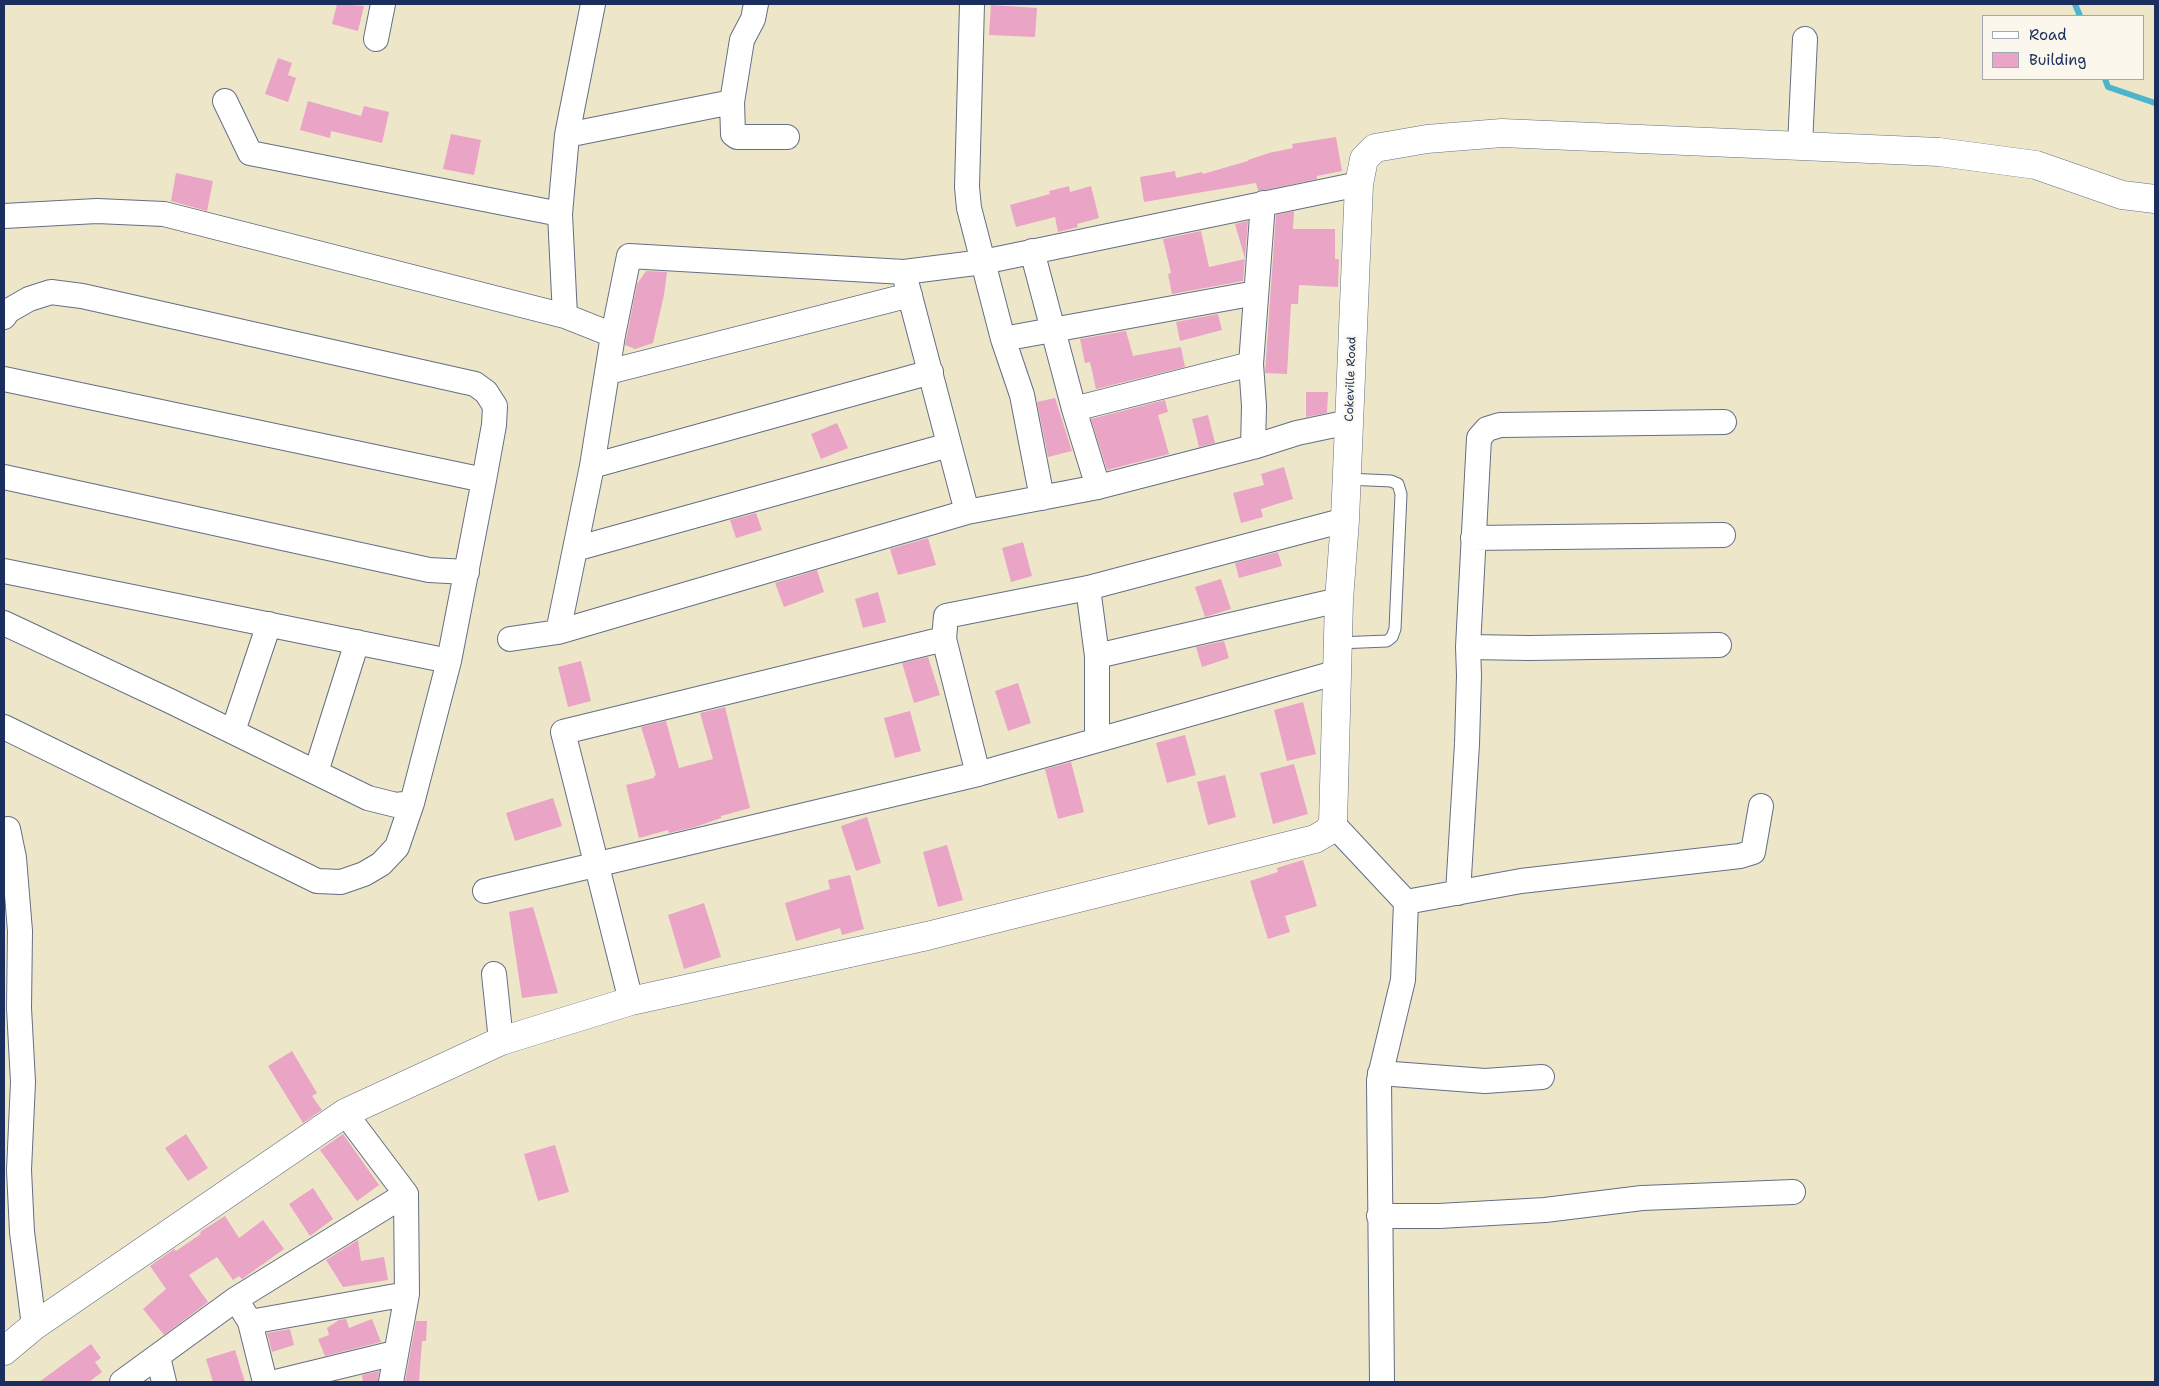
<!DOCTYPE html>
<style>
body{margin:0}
#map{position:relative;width:2159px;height:1386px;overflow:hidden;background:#ede6c9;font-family:"Shantell Sans",sans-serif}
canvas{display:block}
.frame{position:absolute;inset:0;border:5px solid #1b2f5e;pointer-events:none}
.legend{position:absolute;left:1982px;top:15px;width:162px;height:65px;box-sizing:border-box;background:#fbf7ec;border:1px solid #a1a7b3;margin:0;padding:6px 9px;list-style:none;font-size:15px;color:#1b2f5e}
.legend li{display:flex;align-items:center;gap:10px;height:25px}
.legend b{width:25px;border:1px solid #a1a7b3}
</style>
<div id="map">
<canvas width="2159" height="1386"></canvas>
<div class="frame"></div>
<ul class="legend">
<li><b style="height:6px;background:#fff"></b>Road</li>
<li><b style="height:14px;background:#eaa4c6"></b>Building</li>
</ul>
</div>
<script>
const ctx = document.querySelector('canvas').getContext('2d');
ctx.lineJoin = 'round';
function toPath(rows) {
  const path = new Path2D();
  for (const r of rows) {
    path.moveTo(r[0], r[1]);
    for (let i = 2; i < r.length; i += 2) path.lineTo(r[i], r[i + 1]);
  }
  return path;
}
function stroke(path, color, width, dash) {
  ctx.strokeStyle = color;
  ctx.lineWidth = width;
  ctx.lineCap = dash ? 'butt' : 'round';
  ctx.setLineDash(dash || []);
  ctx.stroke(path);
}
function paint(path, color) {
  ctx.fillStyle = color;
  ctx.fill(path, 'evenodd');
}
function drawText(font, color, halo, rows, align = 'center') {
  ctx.font = font + ' "Shantell Sans",sans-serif';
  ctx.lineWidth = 4.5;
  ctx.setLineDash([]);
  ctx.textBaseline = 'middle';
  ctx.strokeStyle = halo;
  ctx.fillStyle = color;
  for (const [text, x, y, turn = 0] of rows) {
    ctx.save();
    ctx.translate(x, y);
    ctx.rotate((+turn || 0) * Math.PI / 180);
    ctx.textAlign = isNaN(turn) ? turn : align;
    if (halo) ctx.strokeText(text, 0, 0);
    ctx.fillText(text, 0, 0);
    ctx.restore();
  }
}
const stream = toPath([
 [2075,4,2080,16],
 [2105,79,2108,87,2155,103]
]);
const building = toPath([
 [337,4,364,6,358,31,332,24],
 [991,5,1037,8,1035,37,989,35],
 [278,58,292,63,288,75,296,78,288,102,265,94],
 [308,101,361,116,364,106,389,112,382,143,331,131,330,138,300,130],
 [451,134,481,140,474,175,443,169],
 [1336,137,1342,171,1317,176,1317,179,1265,190,1258,190,1256,183,1144,202,1140,177,1175,171,1176,178,1202,172,1203,174,1248,161,1248,160,1269,153,1293,148,1292,144],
 [176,173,213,181,207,211,171,201],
 [1069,186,1070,192,1091,186,1099,218,1077,224,1078,227,1058,232,1055,217,1016,227,1010,205,1050,194,1049,191],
 [1294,211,1293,229,1335,229,1335,259,1339,259,1338,287,1299,285,1298,304,1291,304,1287,374,1265,373,1276,215],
 [1248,221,1243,281,1172,294,1168,274,1171,273,1163,239,1201,231,1209,267,1245,259,1235,224],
 [646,271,667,272,664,295,653,343,635,349,625,345,637,284],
 [1218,314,1222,330,1180,341,1176,322],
 [1126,331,1133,356,1181,347,1185,367,1096,389,1090,362,1085,363,1080,339],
 [1306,392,1328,392,1327,413,1306,417],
 [1055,398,1072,451,1048,457,1037,402],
 [1165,400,1168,412,1158,415,1169,454,1107,470,1091,419],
 [1208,415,1215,443,1199,447,1192,419],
 [837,423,848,448,821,459,811,434],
 [1284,467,1293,499,1261,509,1263,517,1241,523,1233,493,1264,485,1261,474],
 [756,513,762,530,736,538,730,520],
 [928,538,936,565,898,575,890,549],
 [1023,542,1032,576,1011,582,1002,548],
 [1278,552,1282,566,1239,578,1235,563],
 [817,570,824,592,784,607,775,583],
 [1221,579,1231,609,1205,617,1195,587],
 [878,592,886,622,863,628,855,599],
 [1224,641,1229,658,1202,667,1196,647],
 [928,657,940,695,914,703,902,663],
 [581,661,591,701,568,707,558,667],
 [1018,683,1031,723,1008,731,995,691],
 [1303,702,1316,754,1287,761,1274,710],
 [725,707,750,808,721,816,721,818,695,827,669,833,668,830,639,838,626,785,654,778,654,776,656,775,641,727,666,721,679,768,713,759,700,713],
 [910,711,921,751,895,758,884,718],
 [1185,735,1196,775,1167,783,1156,743],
 [1071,762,1084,812,1058,819,1045,769],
 [1294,764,1308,814,1273,824,1260,773],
 [1225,775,1236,817,1208,825,1197,782],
 [553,798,562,826,515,841,506,813],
 [867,817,881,863,856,871,841,826],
 [947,845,963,900,938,907,923,852],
 [1303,860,1317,906,1285,916,1290,932,1268,939,1250,881,1278,872,1277,868],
 [850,875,864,929,842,935,840,928,796,941,785,903,830,889,828,880],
 [704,903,721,957,684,969,668,915],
 [533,907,558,993,522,998,509,912],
 [292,1051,317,1093,312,1096,322,1110,303,1123,268,1066],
 [186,1134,208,1168,188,1181,165,1148],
 [343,1134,379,1185,357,1201,320,1150],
 [555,1145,569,1192,538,1201,524,1154],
 [313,1188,333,1219,310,1236,289,1204],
 [225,1216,239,1238,263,1220,284,1249,242,1279,239,1276,233,1280,217,1257,189,1275,208,1302,164,1335,143,1309,166,1289,150,1266,174,1249,176,1251,201,1234,200,1232],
 [358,1240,361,1261,384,1257,388,1280,343,1287,326,1260],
 [346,1319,349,1328,372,1319,381,1342,325,1356,318,1339,329,1335,327,1328,339,1320],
 [416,1321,427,1321,426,1341,422,1341,419,1382,405,1382],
 [290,1329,294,1345,272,1352,267,1333],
 [91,1344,101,1358,95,1362,102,1372,89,1382,39,1382],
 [235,1350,245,1382,213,1382,206,1359],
 [379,1371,378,1382,363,1382,362,1375]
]);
const service = toPath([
 [1338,643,1387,641,1392,637,1395,629,1401,494,1398,484,1391,481,1347,479]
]);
const minor = toPath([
 [593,4,567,135,560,214,565,316,613,335],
 [756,4,753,19,742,40,732,102,733,134,737,137,787,137],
 [972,4,967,187,969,208,1003,339,1022,395,1042,498],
 [376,39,383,4],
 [225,101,250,153,560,214],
 [567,135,732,102],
 [1800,145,1805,39],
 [4,216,97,211,164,214,565,316],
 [1032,251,1074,409,1098,487],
 [906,281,967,512],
 [4,317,8,311,29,299,51,292,82,296,475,384,486,392,495,406,494,425,484,480,449,661,412,803,397,847,381,864,364,874,341,882,317,881,4,727],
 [1003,339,1256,293],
 [608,372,910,295],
 [4,379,484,480],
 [1074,409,1251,364],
 [1253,447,1254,406,1251,364,1263,203],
 [592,466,931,372],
 [4,477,429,570,467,572],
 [1473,538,1723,535],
 [575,549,949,445],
 [4,571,449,661],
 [1088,588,1097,656,1097,740],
 [4,623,170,701,368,798,396,805,412,803],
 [558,632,592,466,613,335,629,256,904,272,983,262,1359,184],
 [510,639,558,632,967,512,1098,487,1253,447,1297,433,1349,422],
 [1468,647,1529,648,1719,645],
 [1097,656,1339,600],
 [233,731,269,624],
 [316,772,357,642],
 [978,774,944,639,946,616,1088,588,1345,520],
 [1333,824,1406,902,1403,980,1379,1080,1382,1382],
 [8,829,14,858,20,931,19,1008,23,1082,19,1170,22,1232,34,1326],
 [485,891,978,774,1338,672],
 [1458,893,1467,744,1469,675,1468,647,1479,438,1487,429,1500,425,1724,422],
 [1406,902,1521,881,1740,856,1753,852,1761,806],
 [494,974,501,1041],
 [631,1001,563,732,944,639],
 [1380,1073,1485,1081,1542,1077],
 [345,1113,406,1194,407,1294,391,1382],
 [1379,1216,1439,1216,1545,1210,1642,1198,1793,1192],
 [242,1309,250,1322,265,1382],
 [250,1322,407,1294],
 [158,1357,164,1382],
 [122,1382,236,1299,406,1194],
 [276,1382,395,1353]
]);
const tertiary = toPath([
 [4,1351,34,1326,345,1113,501,1041,631,1001,927,936,1315,839,1327,832,1333,824,1339,600,1345,520,1359,184,1364,159,1375,148,1427,139,1502,133,1939,152,2036,165,2122,195,2155,199]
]);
const streetNames = [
 ["Cokeville Road",1351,379,-88]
];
stroke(stream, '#4cb5cb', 6);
paint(building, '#eaa4c6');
stroke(service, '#646f83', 13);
stroke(minor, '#646f83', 26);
stroke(tertiary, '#646f83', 29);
stroke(service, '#fff', 11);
stroke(minor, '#fff', 24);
stroke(tertiary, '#fff', 28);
drawText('12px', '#1b2f5e', '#fbf7ec', streetNames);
</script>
